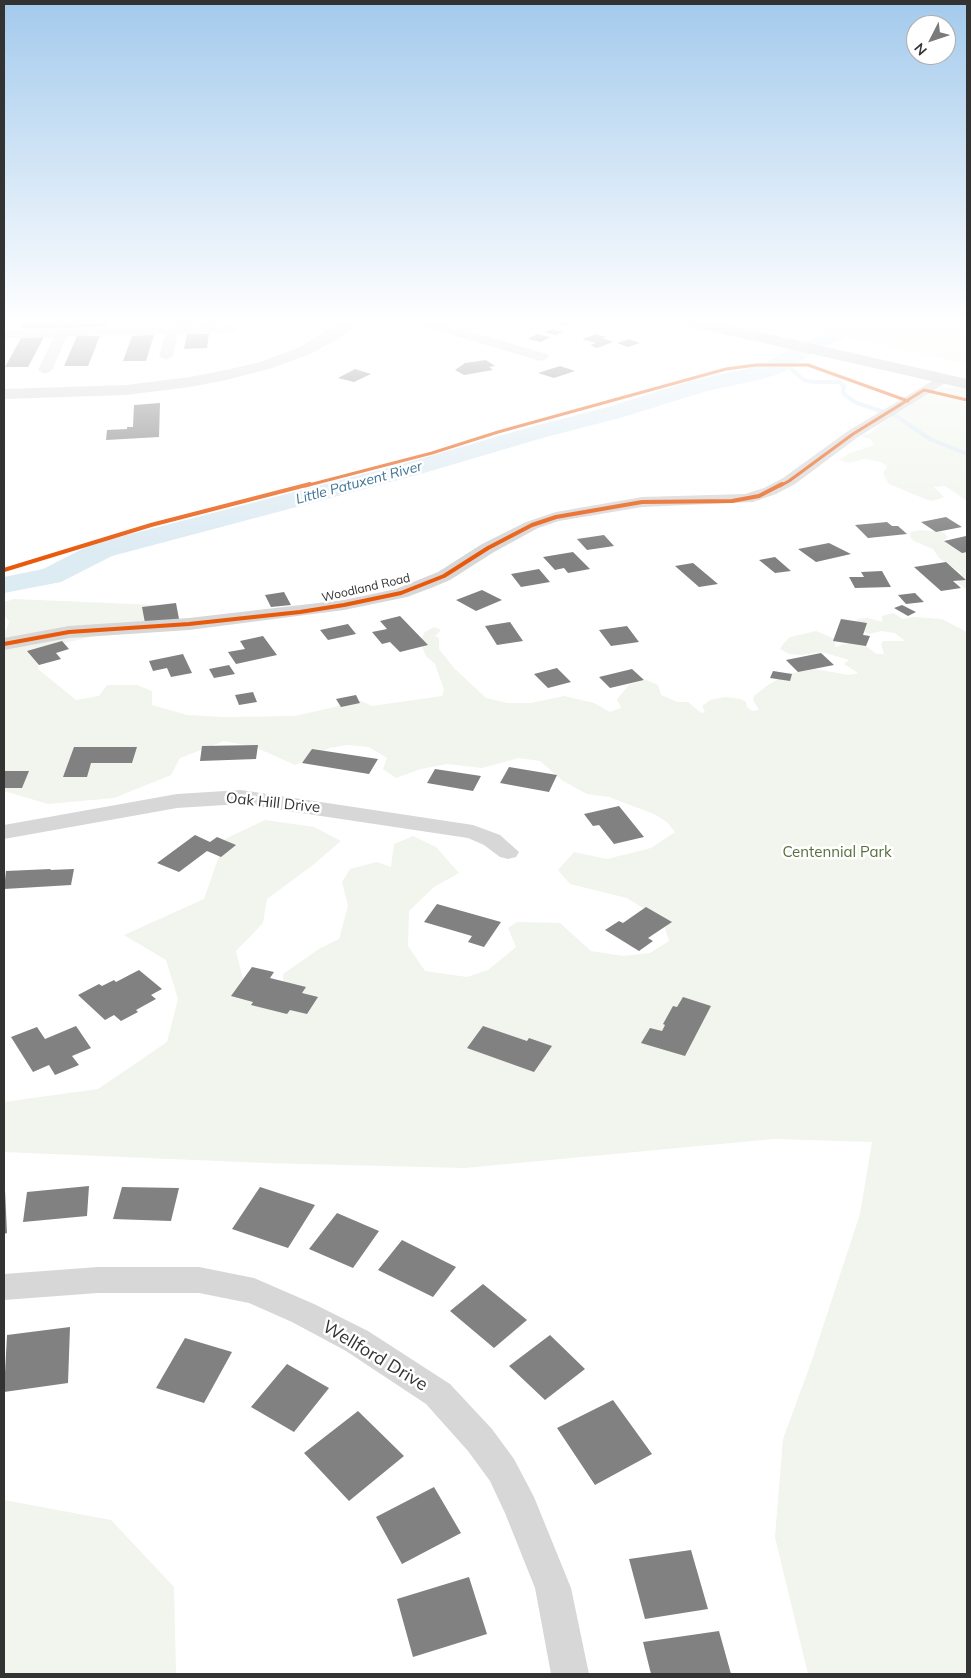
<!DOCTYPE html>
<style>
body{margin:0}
#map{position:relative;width:971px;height:1678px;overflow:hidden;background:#fff;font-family:Mulish,sans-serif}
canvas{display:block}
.frame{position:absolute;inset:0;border:5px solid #333;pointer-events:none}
.north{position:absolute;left:906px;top:15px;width:50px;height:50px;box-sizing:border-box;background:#fff;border:1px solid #adadad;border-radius:50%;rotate:229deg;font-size:14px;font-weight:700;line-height:20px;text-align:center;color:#333}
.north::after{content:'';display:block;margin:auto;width:18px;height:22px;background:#7a7a7a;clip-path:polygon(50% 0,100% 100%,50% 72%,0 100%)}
</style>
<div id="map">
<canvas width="971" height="1678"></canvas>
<div class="frame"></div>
<div class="north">N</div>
</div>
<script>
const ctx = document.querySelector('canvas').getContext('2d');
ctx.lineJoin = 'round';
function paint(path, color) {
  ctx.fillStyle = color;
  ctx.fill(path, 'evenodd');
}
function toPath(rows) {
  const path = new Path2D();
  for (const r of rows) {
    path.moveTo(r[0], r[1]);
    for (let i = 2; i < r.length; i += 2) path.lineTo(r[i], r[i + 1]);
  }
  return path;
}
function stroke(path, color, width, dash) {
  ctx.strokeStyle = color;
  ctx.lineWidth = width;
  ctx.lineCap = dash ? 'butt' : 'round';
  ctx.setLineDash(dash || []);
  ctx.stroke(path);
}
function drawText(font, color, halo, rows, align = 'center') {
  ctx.font = font + ' Mulish,sans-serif';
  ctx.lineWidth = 5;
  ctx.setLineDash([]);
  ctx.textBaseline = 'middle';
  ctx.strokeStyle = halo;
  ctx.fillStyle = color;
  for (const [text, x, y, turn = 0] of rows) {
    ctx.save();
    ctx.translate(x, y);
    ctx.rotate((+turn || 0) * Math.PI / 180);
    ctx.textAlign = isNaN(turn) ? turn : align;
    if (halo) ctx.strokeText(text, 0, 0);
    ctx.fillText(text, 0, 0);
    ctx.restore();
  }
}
const green = toPath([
 [772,320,967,320,967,364],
 [958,387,967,389,967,501,945,486,934,487,944,497,933,501,925,499,889,484,883,474,887,466,881,462,864,459,850,463,839,460,850,453,874,445,870,439,863,437,864,434,869,434,883,422,927,394,944,388],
 [919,530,943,532,948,537,944,540,947,544,967,550,967,590,958,583,962,577,960,572,939,558,933,549,914,541,910,537,911,532],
 [14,599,156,605,170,614,150,624,59,644,40,652,38,669,76,700,99,696,107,685,137,685,152,691,152,705,187,715,224,717,295,716,361,701,372,706,442,696,444,690,435,664,426,656,420,642,425,632,434,627,441,630,435,636,439,638,439,649,454,668,486,698,508,703,531,703,564,696,594,703,610,712,621,708,617,699,630,684,646,680,658,685,661,695,678,702,688,702,701,713,705,712,702,706,710,700,725,697,741,699,746,702,747,707,752,711,759,710,753,700,754,696,768,685,787,674,815,669,849,675,858,673,844,664,849,660,822,652,801,655,789,654,780,649,783,644,790,637,816,631,835,639,835,647,844,644,857,643,866,646,876,654,884,654,881,644,883,641,905,641,895,633,881,631,870,634,858,630,852,625,858,619,868,618,882,622,882,616,893,613,903,619,913,617,942,619,965,631,967,634,967,1674,808,1674,775,1537,783,1439,812,1360,860,1214,872,1142,774,1139,465,1168,266,1163,4,1152,4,1102,98,1089,167,1042,178,999,166,960,124,935,204,899,225,839,265,820,314,827,341,841,313,865,267,899,263,923,236,951,243,979,269,1002,284,993,283,974,319,949,339,939,348,906,342,882,350,869,377,862,391,867,394,844,413,836,436,847,459,873,434,887,409,911,408,946,425,971,467,977,488,970,516,947,508,928,517,922,560,923,591,951,623,956,650,953,669,941,663,921,627,898,570,884,558,870,574,852,607,859,651,848,675,832,667,822,654,814,609,797,587,794,563,781,540,761,519,758,482,768,447,764,421,769,396,778,383,769,387,758,369,747,347,745,329,748,295,765,255,747,224,741,180,758,171,775,114,798,48,804,4,791,4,631,6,631,9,621,4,615,4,602],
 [4,1500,111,1520,174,1587,176,1674,4,1674]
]);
const stream = toPath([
 [786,360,789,367,804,380,812,382,839,382,844,386,843,392,846,396,857,403,896,416,930,439,967,454]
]);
const river = toPath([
 [838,320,860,320,841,340,822,348,781,373,763,379,707,391,620,418,546,437,417,475,112,556,61,582,4,593,4,577,43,569,92,544,399,465,530,427,604,408,694,380,750,368,765,363,808,340,827,332,838,320]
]);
const building = toPath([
 [108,320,106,327,21,328,25,321],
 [174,320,226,320,225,323,173,324],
 [544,320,577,320,577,321,564,326],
 [552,329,564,332,556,335,544,332],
 [187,334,209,334,207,348,184,349],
 [537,334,550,337,541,342,528,339],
 [596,334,606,337,602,338,613,342,597,348,590,345,596,343,582,339],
 [154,335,146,361,123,361,132,336],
 [77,336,100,336,88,366,64,366],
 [44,337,28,367,5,367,21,338],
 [629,339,640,343,628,347,617,343],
 [486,360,495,366,489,367,493,370,464,375,455,370,465,363],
 [560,366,575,371,554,378,538,373],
 [355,369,371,374,354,382,338,378],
 [160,403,159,437,106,440,107,430,127,429,127,427,133,427,134,405],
 [946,517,962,527,936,532,921,522],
 [887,522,892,526,898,526,907,534,868,538,855,525],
 [604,535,614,546,587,550,577,539],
 [966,536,967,552,962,553,944,541],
 [829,543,851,554,816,562,798,549],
 [573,552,590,569,568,573,564,568,555,570,543,557],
 [775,557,791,571,775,573,759,560],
 [946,562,966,580,953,581,961,588,941,591,914,567],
 [693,563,718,584,699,587,675,566],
 [539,569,550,582,521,587,511,574],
 [882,571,891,587,855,588,849,577,864,577,861,572],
 [482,590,502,600,476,611,456,600],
 [284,592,291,605,271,607,265,595],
 [915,593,924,602,906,604,898,595],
 [176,603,179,619,145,623,142,607],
 [902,605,916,612,908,616,894,608],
 [400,616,428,645,400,652,390,642,382,644,372,632,387,629,380,621],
 [841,619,867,623,863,635,870,636,866,646,833,641],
 [510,622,523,641,497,645,485,626],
 [348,624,356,634,328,640,320,630],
 [627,626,639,642,611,646,599,630],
 [263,636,277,655,236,664,228,652,245,649,240,641],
 [62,641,69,649,56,653,61,659,39,665,27,651],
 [821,653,834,665,798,672,786,660],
 [183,654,192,673,171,677,167,668,153,671,149,661],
 [229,665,235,674,214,678,209,669],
 [557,668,571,682,548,688,534,674],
 [632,669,644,680,610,688,599,677],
 [773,671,792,674,790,681,770,678],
 [253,692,257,702,239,705,235,695],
 [356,695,360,703,341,707,336,699],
 [258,745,256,759,200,761,202,746],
 [74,747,137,747,132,763,91,763,87,777,63,777],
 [312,749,378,759,369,774,302,763],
 [509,767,557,775,549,792,500,783],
 [435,769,481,776,473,791,427,783],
 [4,771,29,771,22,788,4,788],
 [619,806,644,837,614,844,599,825,593,826,584,814],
 [195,835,210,842,217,837,236,845,221,857,207,851,179,872,157,863],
 [51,869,50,870,74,869,71,885,4,889,6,871],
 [437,904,501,922,484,947,468,942,472,936,424,922],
 [646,907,672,922,648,938,653,941,639,951,605,930,619,921,623,923],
 [252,967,274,972,270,978,306,987,302,993,318,997,307,1014,290,1010,287,1014,251,1005,253,1002,231,996],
 [139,970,162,989,151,995,156,999,136,1010,138,1012,121,1021,114,1015,105,1020,78,995,99,984,102,986,114,980,116,982],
 [683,997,711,1006,685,1056,641,1043,650,1028,662,1031,665,1025,663,1024,673,1006,677,1007],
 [76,1026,91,1048,72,1056,79,1065,55,1075,49,1065,33,1072,11,1037,37,1027,45,1039],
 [483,1026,527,1041,529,1038,552,1046,534,1072,467,1048],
 [89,1186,87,1216,23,1222,27,1192],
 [122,1187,179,1188,171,1221,113,1219],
 [260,1187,315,1205,288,1248,232,1229],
 [4,1190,5,1190,7,1233,4,1234],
 [337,1213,379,1231,353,1268,309,1249],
 [402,1240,456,1267,433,1297,378,1270],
 [483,1284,527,1320,494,1348,450,1311],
 [70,1327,68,1383,4,1392,7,1335],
 [550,1335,585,1369,545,1400,509,1366],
 [185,1338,232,1352,204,1403,156,1388],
 [287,1364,329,1388,294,1432,251,1407],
 [613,1400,652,1454,595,1485,557,1428],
 [358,1411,404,1456,349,1501,304,1453],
 [434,1487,461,1533,402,1564,376,1517],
 [691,1550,708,1609,645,1619,629,1559],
 [469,1577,487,1634,413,1657,397,1599],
 [719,1631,731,1674,651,1674,643,1642]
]);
const minor = toPath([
 [410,320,431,320,547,354,549,357,542,361,537,360,412,323,410,320],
 [230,325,236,329,234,332,178,334,173,356,166,360,159,356,165,334,67,336,52,370,45,374,38,370,54,337,4,338,4,330,230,325],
 [942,375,949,379,947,382,858,437,795,484,776,494,753,502,642,507,559,521,538,528,494,552,450,580,431,588,407,597,344,610,189,630,69,638,4,650,4,638,69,626,189,618,344,600,396,589,438,572,482,544,526,522,556,512,642,497,745,494,764,488,783,478,848,431,942,375],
 [241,790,473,825,500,835,519,852,516,857,508,859,500,857,484,845,468,838,241,804,177,808,4,839,4,825,177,794,241,790],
 [98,1267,199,1267,254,1278,314,1304,368,1331,450,1384,492,1429,514,1459,534,1497,571,1588,589,1674,551,1674,535,1588,505,1513,490,1481,468,1451,426,1404,346,1351,292,1322,249,1303,199,1293,98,1293,4,1300,4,1274,98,1267]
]);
const tertiary = toPath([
 [344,320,362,320,341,337,310,354,272,368,226,380,190,387,126,395,4,399,4,389,126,385,190,377,226,370,260,362,298,348,344,320]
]);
const primary = toPath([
 [677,320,707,320,967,379,967,389,684,325,677,320]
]);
const cyclewayFar1 = toPath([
 [305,486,432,453,498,432,726,369,756,365,808,365,908,401],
 [780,486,789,481,853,434,924,390,967,400]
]);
const cycleway = toPath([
 [4,570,151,525,310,484],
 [4,644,69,632,189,624,300,612,344,605,401,593,444,576,488,548,532,525,556,517,642,502,732,501,759,496,782,484]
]);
const farStreetnames = [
 ["Woodland Road",366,588,-13]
];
const farWaternames = [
 ["Little Patuxent River",359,483,-15]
];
const streetNames = [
 ["Oak Hill Drive",273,803,6]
];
const parkNames = [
 ["Centennial Park",837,852]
];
const nearStreetnames = [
 ["Wellford Drive",375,1356,31]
];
paint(green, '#f1f5ed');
stroke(stream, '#ddebf3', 4);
paint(river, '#ddebf3');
paint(building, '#818181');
paint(minor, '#d7d7d7');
paint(tertiary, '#d7d7d7');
paint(primary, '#cacaca');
stroke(cyclewayFar1, '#e8590c', 3);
stroke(cycleway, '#e8590c', 4);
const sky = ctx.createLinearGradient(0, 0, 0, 555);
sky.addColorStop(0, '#a3caec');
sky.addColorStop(0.58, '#fff');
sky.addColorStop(1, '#ffffff00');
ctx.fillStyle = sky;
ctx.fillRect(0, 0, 971, 555);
drawText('12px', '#333', '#fff', farStreetnames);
drawText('italic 14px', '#3f7597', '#fff', farWaternames);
drawText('15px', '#333', '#fff', streetNames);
drawText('15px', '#56703f', '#fff', parkNames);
drawText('18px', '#333', '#fff', nearStreetnames);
</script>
